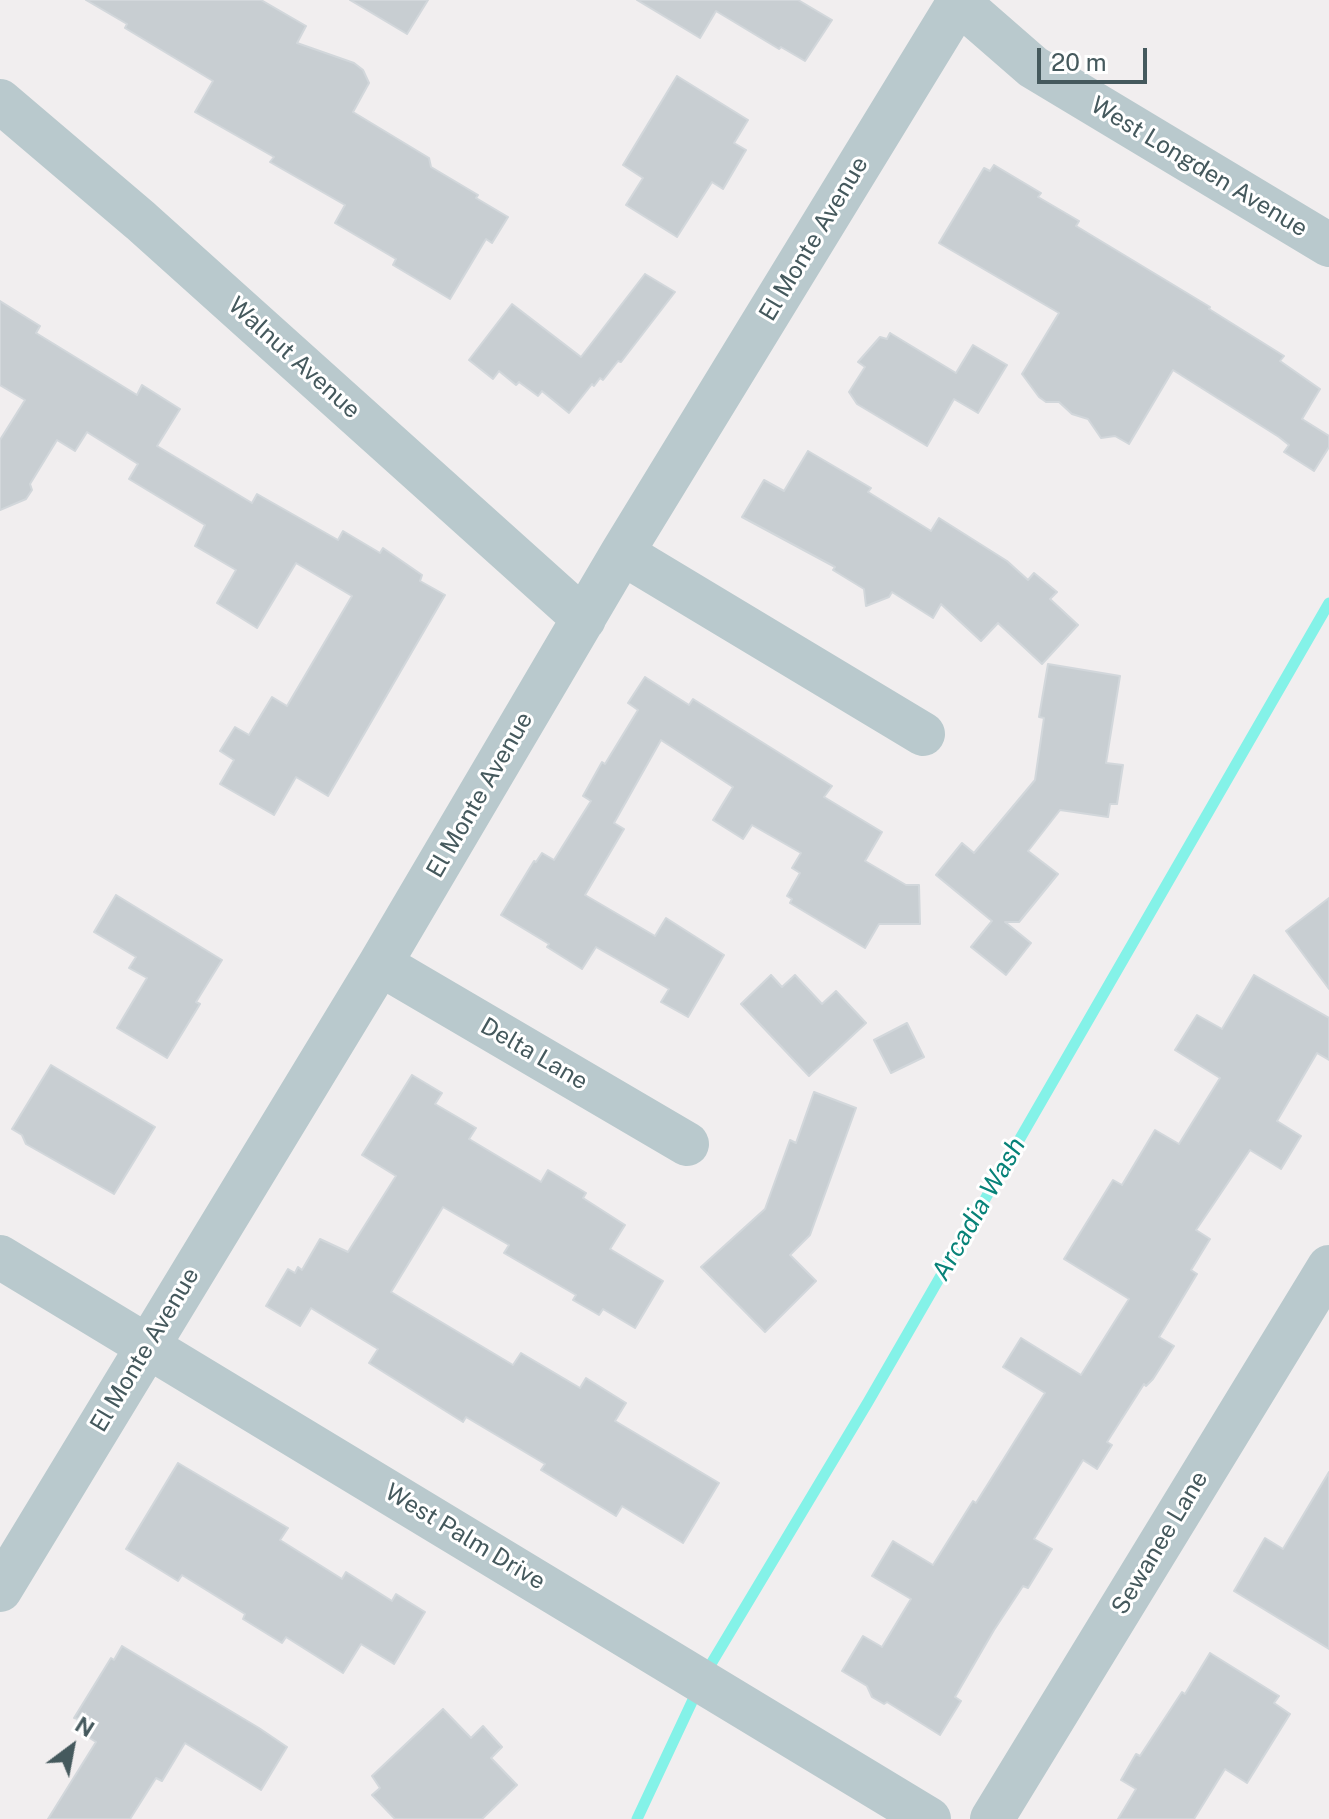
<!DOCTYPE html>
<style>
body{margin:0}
#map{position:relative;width:1329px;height:1819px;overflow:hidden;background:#f1eeef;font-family:"Public Sans",sans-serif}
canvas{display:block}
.north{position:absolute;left:32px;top:1707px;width:80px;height:80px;-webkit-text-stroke:6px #fff;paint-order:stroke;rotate:32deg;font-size:22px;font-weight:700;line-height:32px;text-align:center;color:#45595d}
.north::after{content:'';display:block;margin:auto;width:28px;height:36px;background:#45595d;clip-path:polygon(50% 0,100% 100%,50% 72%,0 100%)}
.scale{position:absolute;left:1037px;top:48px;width:110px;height:36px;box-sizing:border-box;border:4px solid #45595d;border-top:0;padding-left:10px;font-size:24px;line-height:28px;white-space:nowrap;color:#45595d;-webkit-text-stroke:6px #fff;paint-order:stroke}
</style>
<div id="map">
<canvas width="1329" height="1819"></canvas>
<div class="north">N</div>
<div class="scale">20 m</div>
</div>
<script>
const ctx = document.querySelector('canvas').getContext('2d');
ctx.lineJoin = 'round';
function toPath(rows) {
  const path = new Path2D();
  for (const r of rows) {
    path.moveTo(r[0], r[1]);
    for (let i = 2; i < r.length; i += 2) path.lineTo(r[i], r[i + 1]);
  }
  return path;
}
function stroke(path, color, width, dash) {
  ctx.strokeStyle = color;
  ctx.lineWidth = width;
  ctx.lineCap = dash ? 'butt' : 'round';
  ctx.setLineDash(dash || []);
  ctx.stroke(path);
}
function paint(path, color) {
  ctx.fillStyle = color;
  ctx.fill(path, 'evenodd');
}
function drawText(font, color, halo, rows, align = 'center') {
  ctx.font = font + ' "Public Sans",sans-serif';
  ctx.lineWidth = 6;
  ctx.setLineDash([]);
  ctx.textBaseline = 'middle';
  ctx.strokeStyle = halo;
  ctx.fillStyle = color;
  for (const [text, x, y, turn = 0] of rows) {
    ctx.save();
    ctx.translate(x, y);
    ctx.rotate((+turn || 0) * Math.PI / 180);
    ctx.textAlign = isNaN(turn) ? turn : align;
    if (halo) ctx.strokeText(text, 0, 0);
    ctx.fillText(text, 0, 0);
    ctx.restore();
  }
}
const stream = toPath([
 [705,1674,868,1402,1329,603],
 [637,1819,698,1689]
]);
const building = toPath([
 [86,0,261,0,306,26,297,43,354,63,363,70,369,83,353,112,429,158,431,167,478,195,476,198,508,217,492,243,486,239,450,299,393,265,396,259,335,223,345,205,270,162,274,157,195,112,213,81,125,28,127,24,86,0],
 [350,0,428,0,407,34,350,0],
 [637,0,798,0,832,20,805,61,781,47,779,49,716,11,700,38,637,0],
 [677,76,748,120,734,143,746,150,723,189,712,182,677,237,626,205,643,178,623,165,677,76],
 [994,165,1041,193,1038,197,1079,221,1076,226,1210,307,1209,309,1284,356,1280,361,1320,389,1302,419,1329,436,1329,447,1314,471,1284,452,1289,445,1279,437,1173,370,1129,444,1115,436,1101,438,1088,419,1072,414,1059,402,1046,402,1039,397,1022,374,1059,313,939,243,984,168,990,171,994,165],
 [645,274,675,292,621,362,618,361,603,380,600,378,594,386,592,384,569,413,542,391,538,396,519,382,516,385,499,371,493,379,469,360,512,304,581,357,645,274],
 [0,301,40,326,36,333,137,395,142,385,180,409,157,446,252,503,257,494,338,540,343,531,380,553,383,548,422,575,420,581,445,595,328,796,296,777,274,815,220,784,234,760,220,751,235,727,249,735,272,697,287,706,352,596,296,563,257,628,217,603,236,570,195,546,205,525,129,479,138,464,87,432,75,451,57,440,30,484,32,490,26,499,0,510,0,440,25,400,0,385,0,301],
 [890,333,956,373,973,345,1007,365,978,413,954,399,927,446,857,404,849,392,865,367,858,362,880,337,887,339,890,333],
 [808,451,871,488,868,492,931,531,939,518,1007,561,1028,580,1034,573,1057,592,1050,599,1078,625,1042,664,998,623,981,641,941,604,933,618,892,592,889,597,866,606,864,589,833,570,835,567,742,517,764,480,784,491,808,451],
 [1048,664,1120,676,1106,763,1123,765,1117,804,1110,804,1108,817,1060,810,1028,851,1058,874,1019,922,1005,922,1031,943,1006,975,971,947,992,921,936,875,962,843,974,853,1035,780,1044,718,1039,717,1048,664],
 [645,677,689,705,693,699,832,786,824,797,882,832,865,861,906,885,919,885,920,924,879,924,865,948,790,903,792,899,787,896,800,873,792,868,801,853,752,825,743,839,713,820,733,787,661,740,614,823,624,829,585,895,655,936,666,918,724,955,688,1017,661,1002,669,989,596,947,582,969,547,947,549,944,501,915,534,861,536,862,542,853,554,860,591,801,583,796,602,762,605,764,638,710,628,703,645,677],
 [116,895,222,960,196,1002,200,1004,167,1058,117,1028,147,978,129,968,136,957,94,932,116,895],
 [1329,898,1329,989,1286,931,1329,898],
 [771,975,782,987,795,975,822,1004,836,991,866,1023,809,1076,741,1004,771,975],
 [1254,975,1329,1018,1329,1060,1317,1053,1277,1121,1301,1136,1281,1169,1250,1150,1196,1230,1210,1239,1191,1270,1197,1274,1159,1337,1174,1346,1153,1379,1146,1386,1144,1384,1107,1442,1112,1445,1097,1469,1083,1460,1034,1539,1052,1549,1028,1588,1023,1586,994,1630,955,1697,961,1701,940,1735,887,1702,884,1704,872,1697,867,1686,842,1671,863,1636,882,1647,911,1599,872,1576,893,1541,933,1565,973,1501,976,1503,1045,1393,1003,1367,1021,1338,1081,1375,1129,1299,1064,1259,1113,1180,1122,1185,1155,1130,1179,1144,1220,1078,1175,1050,1197,1015,1222,1029,1254,975],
 [907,1023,924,1057,891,1073,874,1040,907,1023],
 [51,1065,155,1127,114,1194,26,1144,22,1135,12,1129,51,1065],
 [412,1075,442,1093,435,1104,476,1128,469,1139,541,1182,548,1170,586,1193,583,1198,625,1225,610,1249,663,1281,635,1328,603,1309,599,1315,573,1300,576,1295,504,1253,509,1245,443,1207,391,1292,513,1365,521,1353,580,1388,586,1378,626,1403,615,1421,719,1483,683,1543,622,1506,616,1516,541,1470,545,1464,466,1417,463,1422,369,1363,378,1349,311,1308,300,1326,266,1306,288,1269,295,1273,298,1267,302,1270,320,1239,348,1252,396,1176,362,1155,412,1075],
 [814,1092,856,1108,810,1235,790,1255,816,1281,765,1332,701,1267,765,1209,790,1140,796,1143,814,1092],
 [178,1463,288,1528,280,1540,342,1579,346,1572,392,1601,396,1594,425,1612,394,1664,361,1644,343,1673,286,1637,282,1643,243,1619,245,1614,182,1575,178,1581,126,1549,178,1463],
 [1329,1472,1329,1649,1234,1591,1265,1538,1283,1549,1329,1472],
 [122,1646,259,1728,287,1747,261,1790,185,1743,162,1781,156,1778,130,1819,48,1819,96,1742,75,1729,78,1719,74,1718,111,1658,114,1660,122,1646],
 [1210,1653,1279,1696,1274,1703,1290,1714,1247,1783,1225,1769,1194,1819,1118,1819,1136,1789,1121,1780,1136,1754,1140,1756,1182,1692,1185,1694,1210,1653],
 [443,1709,471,1738,483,1726,502,1747,491,1758,517,1785,482,1819,395,1819,372,1795,380,1788,372,1776,443,1709]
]);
const minor = toPath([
 [956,0,1033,67,1329,245],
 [0,101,141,221,584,619],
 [622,553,923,734],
 [380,964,687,1144],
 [0,1257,929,1819],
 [0,1590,380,964,622,553,960,0],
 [992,1819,1329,1267]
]);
const streetNames = [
 ["West Longden Avenue",1199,167,31],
 ["El Monte Avenue",814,239,-59],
 ["Walnut Avenue",294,358,42],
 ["El Monte Avenue",480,795,-60],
 ["Delta Lane",534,1054,30],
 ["El Monte Avenue",145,1350,-59],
 ["West Palm Drive",465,1537,31],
 ["Sewanee Lane",1160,1543,-59]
];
const waterNames = [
 ["Arcadia Wash",979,1209,-60]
];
stroke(stream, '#84f2e8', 11);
paint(building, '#c8ced2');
stroke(building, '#d2d7db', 2);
stroke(minor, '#b9c9cd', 44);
drawText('24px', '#45595d', '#fff', streetNames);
drawText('italic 26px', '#078278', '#fff', waterNames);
</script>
